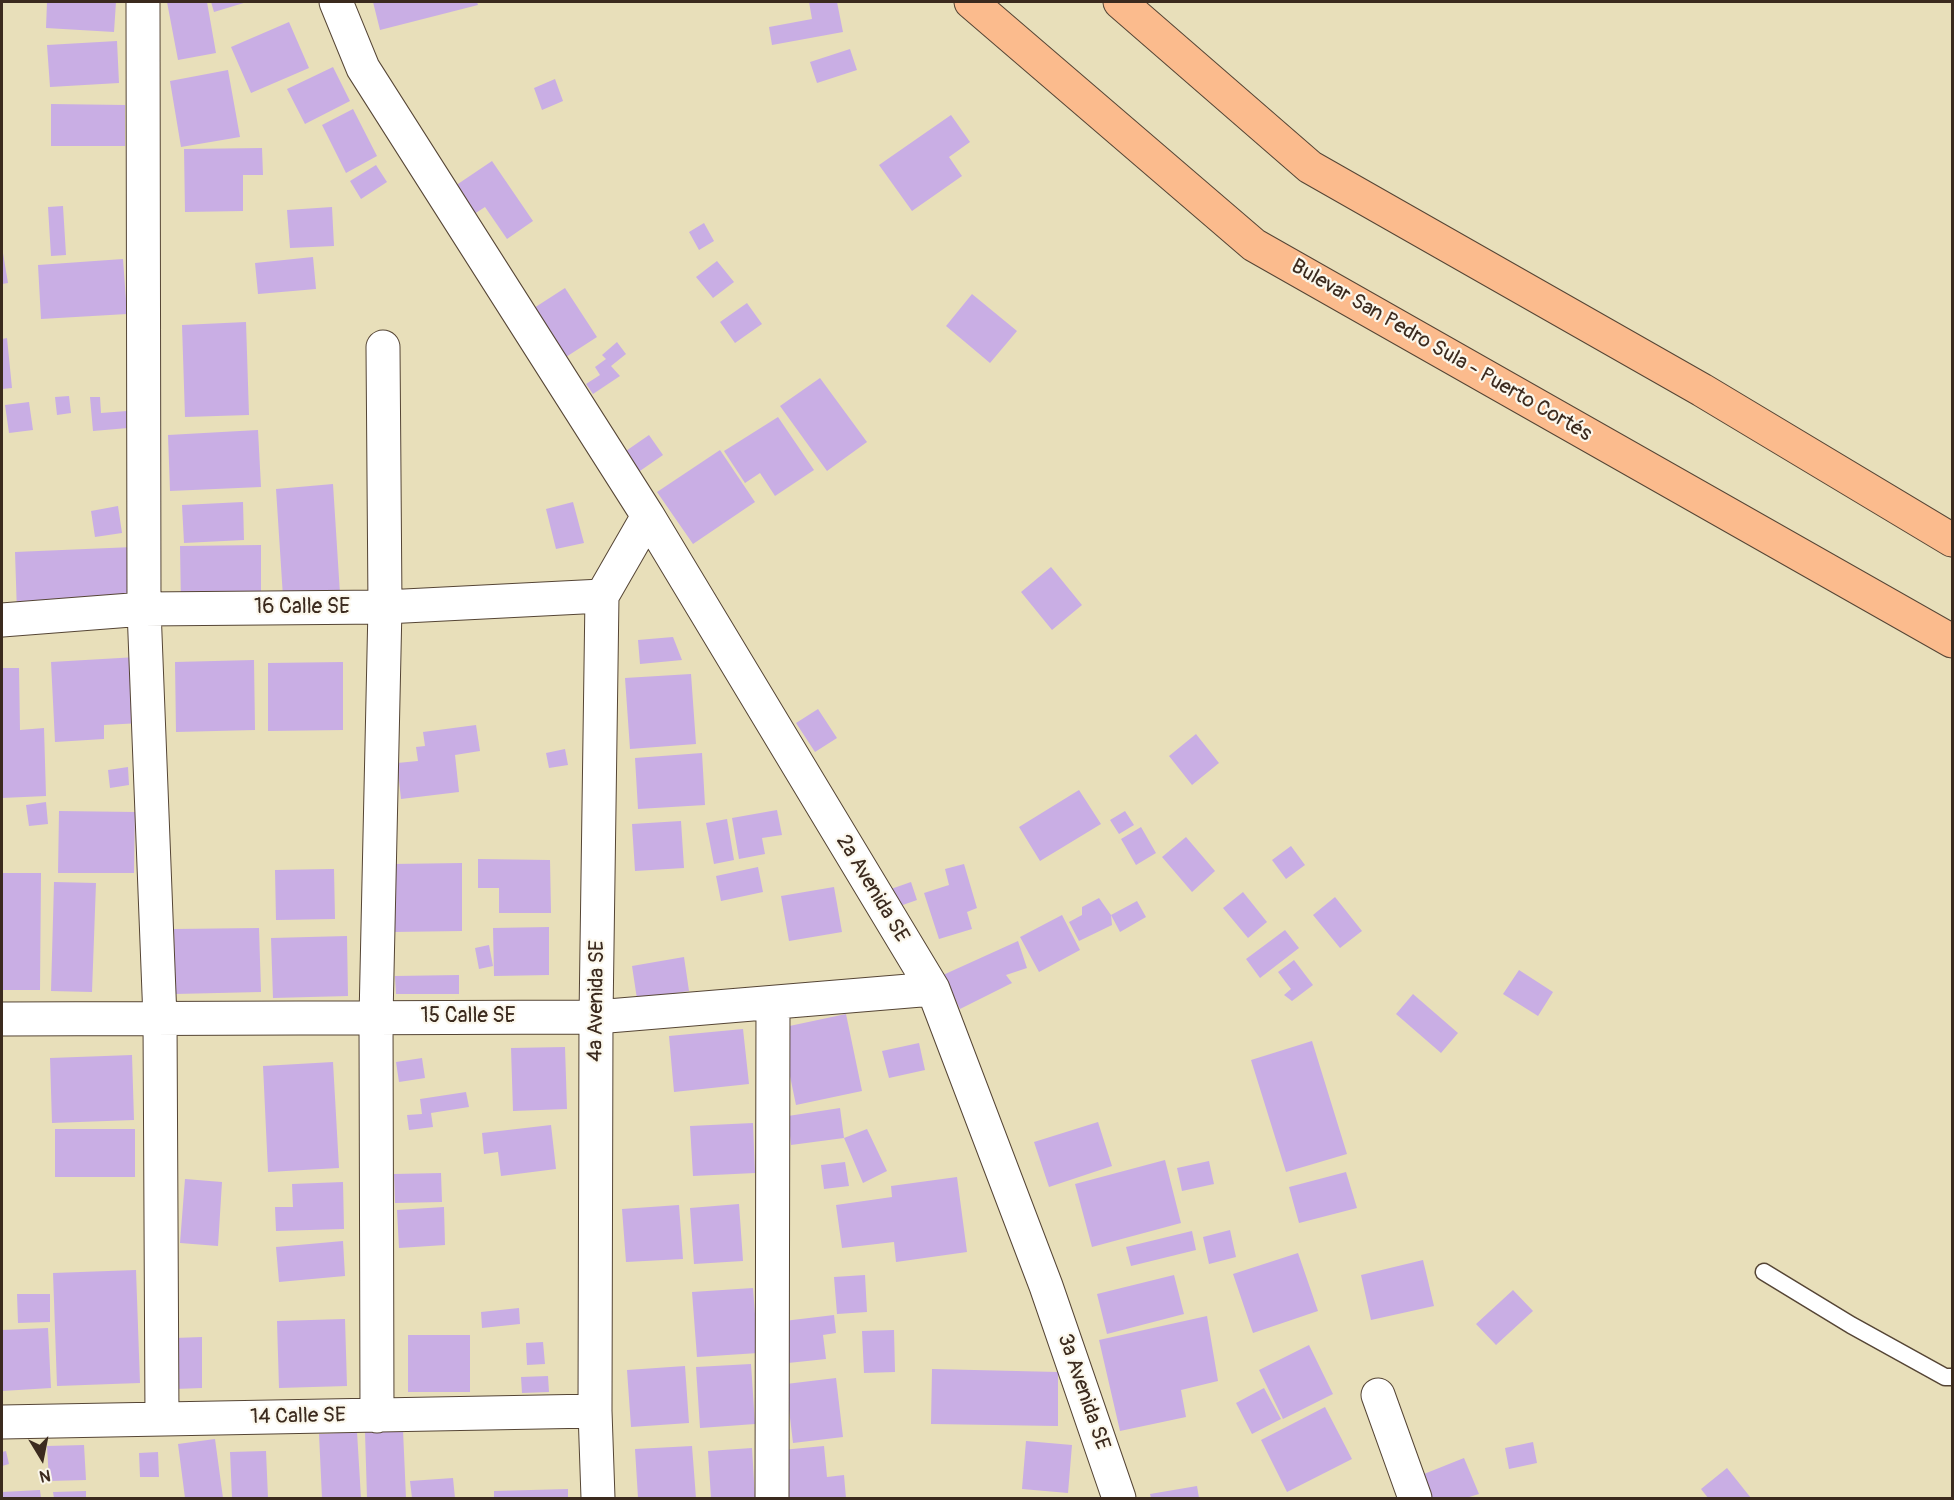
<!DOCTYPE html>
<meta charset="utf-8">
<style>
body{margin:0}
#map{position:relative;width:1954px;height:1500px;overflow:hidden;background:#e8dfba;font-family:Pangolin,sans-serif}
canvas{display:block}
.frame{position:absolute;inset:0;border:3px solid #3b2a1e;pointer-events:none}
.north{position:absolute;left:12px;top:1428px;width:60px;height:60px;-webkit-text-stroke:4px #fbf7ec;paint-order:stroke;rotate:170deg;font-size:16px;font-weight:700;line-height:24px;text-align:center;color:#3b2a1e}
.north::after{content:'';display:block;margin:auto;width:21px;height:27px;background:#3b2a1e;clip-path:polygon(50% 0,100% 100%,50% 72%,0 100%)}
</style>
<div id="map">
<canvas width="1954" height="1500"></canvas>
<div class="frame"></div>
<div class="north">N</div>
</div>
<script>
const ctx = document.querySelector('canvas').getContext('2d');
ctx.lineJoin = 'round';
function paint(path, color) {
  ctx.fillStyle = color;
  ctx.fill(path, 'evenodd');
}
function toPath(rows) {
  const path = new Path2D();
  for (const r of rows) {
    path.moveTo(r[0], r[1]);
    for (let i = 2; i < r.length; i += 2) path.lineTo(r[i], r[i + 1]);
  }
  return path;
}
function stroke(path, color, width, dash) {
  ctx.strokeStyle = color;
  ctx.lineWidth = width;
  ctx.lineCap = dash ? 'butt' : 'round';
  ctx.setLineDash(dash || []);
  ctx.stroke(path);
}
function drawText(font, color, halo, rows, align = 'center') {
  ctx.font = font + ' Pangolin,sans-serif';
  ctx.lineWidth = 4.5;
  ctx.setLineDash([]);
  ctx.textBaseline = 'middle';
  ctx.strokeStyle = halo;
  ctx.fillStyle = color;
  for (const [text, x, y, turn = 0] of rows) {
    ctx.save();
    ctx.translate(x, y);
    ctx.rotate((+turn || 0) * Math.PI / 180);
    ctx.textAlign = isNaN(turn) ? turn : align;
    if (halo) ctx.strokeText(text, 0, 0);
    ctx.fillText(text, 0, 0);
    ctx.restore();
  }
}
const building = toPath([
 [47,2,116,2,114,32,46,28],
 [167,2,207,2,216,53,178,60],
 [211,2,247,2,214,12],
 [373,2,477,2,478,5,380,30],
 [809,2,837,2,843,32,772,45,769,27,812,19],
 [289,22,309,68,251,93,231,47],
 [117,41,119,83,50,87,47,45],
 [850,49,857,70,817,83,810,62],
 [333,67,350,101,305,124,287,89],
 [228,70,240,137,181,147,170,81],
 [555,79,563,101,542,110,534,88],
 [51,104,125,105,125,146,51,146],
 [353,109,377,156,346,173,322,125],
 [951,115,970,142,949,157,962,176,912,211,879,165],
 [262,148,263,175,243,175,243,211,185,212,184,149],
 [492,161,533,221,507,239,485,207,468,218,449,190],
 [376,165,387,182,361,199,350,181],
 [63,206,66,255,51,256,48,207],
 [332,207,334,246,290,248,287,210],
 [704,223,714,241,699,250,689,232],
 [2,247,8,283,2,284],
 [313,257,316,289,258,294,255,263],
 [123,259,127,314,41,319,38,265],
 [717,261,734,282,713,298,696,277],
 [565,288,597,337,566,357,534,308],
 [972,294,1017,331,990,363,946,326],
 [747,303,762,324,735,343,720,322],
 [246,322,249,415,185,417,182,325],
 [7,338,12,388,2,389,2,339],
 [617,342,626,354,611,366,620,376,593,394,586,384,600,375,595,367,606,359,602,355],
 [820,378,867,442,827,471,780,406],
 [69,396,71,413,57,415,55,397],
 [90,397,100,397,101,413,127,411,128,428,93,431],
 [29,402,33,430,9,433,5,405],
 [778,417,814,470,775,496,760,473,745,483,724,451],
 [258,430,261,487,170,491,168,435],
 [649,435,663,455,637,473,623,453],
 [720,450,755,502,693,544,657,492],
 [333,484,340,594,283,597,276,489],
 [243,502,244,540,184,543,182,505],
 [573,502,584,543,556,549,546,509],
 [118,506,122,533,95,537,91,511],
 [261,545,261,605,181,606,180,546],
 [133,547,136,607,17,613,15,552],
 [1051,567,1082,605,1052,630,1021,592],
 [673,637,682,660,640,664,638,640],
 [137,657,141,723,104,725,104,739,55,742,51,662],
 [254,660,255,730,176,732,175,662],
 [343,662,343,730,268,731,268,663],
 [2,668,19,668,20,730,44,728,46,796,2,798],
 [691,674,696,744,630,749,625,678],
 [818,709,837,738,815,752,796,723],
 [476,725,480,751,455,755,459,792,401,799,397,763,418,761,416,747,425,746,423,732],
 [1196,734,1219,763,1192,785,1169,756],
 [565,749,568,765,549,768,546,753],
 [702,753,705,805,638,809,635,758],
 [128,767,129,785,110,788,108,770],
 [1079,790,1101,824,1040,861,1019,827],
 [46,802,48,824,29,826,26,805],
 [777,810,782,835,762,838,765,854,739,859,732,818],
 [59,811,135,812,134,873,58,873],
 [1125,811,1134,825,1119,834,1110,820],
 [727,819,734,860,714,864,706,823],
 [681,821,684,868,635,871,632,824],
 [1141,827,1156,853,1136,865,1121,839],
 [1186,837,1215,871,1192,892,1162,857],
 [1291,846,1305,865,1286,879,1272,860],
 [478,859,550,860,551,913,499,913,499,888,478,888],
 [462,863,462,931,393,932,392,864],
 [964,864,977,908,967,912,972,929,939,939,924,893,949,885,945,869],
 [758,867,763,892,721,901,716,876],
 [334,869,335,919,276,920,275,870],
 [2,873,41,873,40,990,2,990],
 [54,882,96,883,92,992,51,991],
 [911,882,917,900,897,907,891,889],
 [834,887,842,932,789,941,781,896],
 [1243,892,1267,922,1248,938,1223,908],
 [1335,897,1362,931,1340,948,1313,915],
 [1099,898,1111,915,1112,925,1079,941,1069,922,1082,915,1082,907],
 [1137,901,1146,917,1120,932,1111,915],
 [1062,915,1080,950,1039,972,1020,937],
 [549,927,549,975,494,976,493,928],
 [259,928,261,992,175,994,174,929],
 [1285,930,1299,948,1260,978,1246,959],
 [347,936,348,996,273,998,271,938],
 [1018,941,1027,968,1006,975,1012,983,960,1009,943,975],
 [489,945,493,966,479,969,475,948],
 [684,957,689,991,637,999,632,966],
 [1294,960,1313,985,1292,1001,1284,995,1291,989,1278,972],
 [1519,970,1553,992,1538,1016,1503,994],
 [459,975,459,994,396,994,395,976],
 [1413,994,1458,1033,1441,1053,1396,1014],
 [846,1014,862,1091,796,1105,780,1028],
 [743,1029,749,1084,674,1092,669,1036],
 [1312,1041,1347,1154,1286,1172,1251,1060],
 [919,1043,925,1070,889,1078,882,1051],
 [565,1047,567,1109,513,1111,511,1048],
 [132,1055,134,1120,52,1123,50,1058],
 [422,1058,425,1078,399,1082,396,1062],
 [333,1062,339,1168,268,1172,263,1066],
 [466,1092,469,1107,431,1113,433,1127,409,1130,407,1115,422,1114,420,1099],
 [840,1108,844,1138,791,1145,788,1116],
 [1098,1122,1112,1166,1049,1187,1034,1142],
 [753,1123,755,1173,693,1176,690,1126],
 [551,1125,556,1169,501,1176,498,1152,484,1154,482,1133],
 [55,1129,135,1129,135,1177,55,1177],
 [867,1129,887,1171,863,1183,844,1138],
 [1165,1160,1181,1223,1092,1247,1075,1184],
 [1209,1161,1214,1184,1182,1191,1177,1168],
 [845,1162,849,1186,824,1189,821,1165],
 [1346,1172,1357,1208,1299,1223,1289,1187],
 [441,1173,442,1202,395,1203,394,1174],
 [957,1177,967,1252,896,1262,894,1242,842,1248,836,1205,892,1197,891,1186],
 [185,1179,222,1182,218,1246,180,1243],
 [343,1182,344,1229,276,1231,275,1207,293,1207,292,1184],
 [739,1204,743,1261,694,1264,690,1208],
 [679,1205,683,1259,626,1262,622,1209],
 [444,1207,445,1245,399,1248,397,1210],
 [1230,1230,1236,1257,1209,1264,1203,1237],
 [1192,1231,1196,1250,1131,1266,1126,1247],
 [343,1241,345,1276,279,1282,276,1247],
 [1298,1253,1318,1311,1253,1333,1233,1274],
 [1423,1260,1434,1306,1371,1320,1361,1275],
 [136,1270,140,1383,57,1386,53,1273],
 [865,1275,867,1312,837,1314,834,1277],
 [1174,1275,1184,1314,1107,1334,1097,1294],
 [753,1288,758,1353,697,1357,692,1292],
 [1513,1290,1533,1311,1496,1345,1476,1324],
 [17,1294,50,1294,50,1322,18,1323],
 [519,1308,520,1324,482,1328,481,1312],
 [834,1315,836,1333,823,1335,826,1359,788,1363,784,1321],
 [1207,1316,1218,1381,1181,1390,1186,1417,1120,1431,1099,1340],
 [345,1319,347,1386,279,1388,277,1321],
 [48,1328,51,1388,2,1391,2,1330],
 [894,1330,895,1372,864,1373,862,1331],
 [408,1335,470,1335,470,1392,408,1392],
 [202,1337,202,1388,175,1389,174,1338],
 [543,1342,545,1364,527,1365,526,1343],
 [1309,1345,1333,1394,1283,1419,1259,1370],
 [751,1364,755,1424,700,1428,696,1367],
 [685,1366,689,1423,631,1427,627,1370],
 [932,1369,1058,1372,1058,1426,931,1424],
 [548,1376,549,1392,522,1393,521,1377],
 [836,1378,843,1437,793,1443,786,1384],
 [1264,1388,1281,1419,1252,1434,1236,1403],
 [1325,1407,1352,1459,1287,1492,1261,1440],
 [403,1430,406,1498,367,1498,365,1432],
 [357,1432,361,1498,322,1498,319,1434],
 [215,1439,223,1498,185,1498,178,1444],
 [1026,1441,1072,1445,1068,1493,1022,1489],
 [1533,1442,1537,1463,1509,1469,1505,1448],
 [84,1445,86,1480,49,1481,47,1446],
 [692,1446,696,1498,638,1498,635,1449],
 [824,1446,827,1477,844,1475,846,1498,786,1498,782,1450],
 [752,1448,755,1498,711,1498,708,1451],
 [6,1451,9,1464,2,1466,2,1452],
 [266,1451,268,1498,232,1498,230,1452],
 [158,1452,159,1477,140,1477,139,1453],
 [1464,1458,1479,1494,1466,1498,1428,1498,1419,1476],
 [1727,1468,1751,1498,1708,1498,1701,1489],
 [453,1478,455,1498,412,1498,410,1481],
 [1197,1486,1199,1498,1151,1498,1150,1494],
 [568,1489,568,1498,494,1498,494,1491],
 [40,1490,41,1498,2,1498,2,1492],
 [86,1491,86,1498,54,1498,53,1492]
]);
const service = toPath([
 [1764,1272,1851,1325,1945,1377,1952,1377]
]);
const minor = toPath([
 [143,2,144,609,160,1019,162,1419],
 [336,2,363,68,648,516,933,989,1046,1286,1119,1498],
 [2,620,144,609,385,607,602,596],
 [2,1019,596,1017,933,989],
 [1378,1395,1415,1498],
 [377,1416,376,1018,385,607,383,347],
 [2,1422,595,1411],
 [598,1498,595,1411,596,1017,602,596,648,516],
 [772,1498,773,1004]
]);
const trunk = toPath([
 [971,2,1254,245,1952,641],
 [1120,2,1310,167,1702,390,1952,540]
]);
const streetNames = [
 ["Bulevar San Pedro Sula - Puerto Cortés",1441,351,30],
 ["16 Calle SE",302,608],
 ["2a Avenida SE",872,889,59],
 ["4a Avenida SE",597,1001,-89],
 ["15 Calle SE",468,1017],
 ["3a Avenida SE",1083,1392,71],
 ["14 Calle SE",298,1417,-1]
];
paint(building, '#c9aee4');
stroke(service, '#554535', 19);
stroke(minor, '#554535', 35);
stroke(trunk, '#554535', 35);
stroke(service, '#fff', 16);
stroke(minor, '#fff', 33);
stroke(trunk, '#fbbb8d', 33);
drawText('21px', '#3b2a1e', '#fbf7ec', streetNames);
</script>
